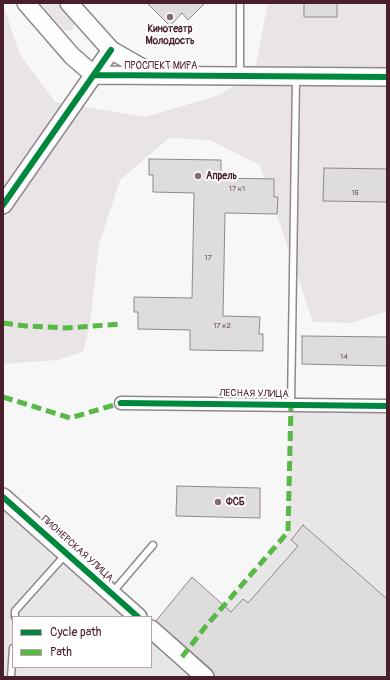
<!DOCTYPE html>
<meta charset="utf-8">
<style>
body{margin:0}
#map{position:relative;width:390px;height:680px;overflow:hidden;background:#f7f7f7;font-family:Pangolin,sans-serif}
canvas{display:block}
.frame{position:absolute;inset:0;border:4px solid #4a1f2b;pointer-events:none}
.legend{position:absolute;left:12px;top:616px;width:140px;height:52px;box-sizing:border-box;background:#fff;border:1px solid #b7a5aa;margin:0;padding:5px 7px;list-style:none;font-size:12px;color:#4a1f2b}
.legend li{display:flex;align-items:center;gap:8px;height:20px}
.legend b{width:20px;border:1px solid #b7a5aa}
</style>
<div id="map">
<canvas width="390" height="680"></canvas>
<div class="frame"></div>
<ul class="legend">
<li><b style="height:5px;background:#00873e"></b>Cycle path</li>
<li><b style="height:5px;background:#58b947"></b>Path</li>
</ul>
</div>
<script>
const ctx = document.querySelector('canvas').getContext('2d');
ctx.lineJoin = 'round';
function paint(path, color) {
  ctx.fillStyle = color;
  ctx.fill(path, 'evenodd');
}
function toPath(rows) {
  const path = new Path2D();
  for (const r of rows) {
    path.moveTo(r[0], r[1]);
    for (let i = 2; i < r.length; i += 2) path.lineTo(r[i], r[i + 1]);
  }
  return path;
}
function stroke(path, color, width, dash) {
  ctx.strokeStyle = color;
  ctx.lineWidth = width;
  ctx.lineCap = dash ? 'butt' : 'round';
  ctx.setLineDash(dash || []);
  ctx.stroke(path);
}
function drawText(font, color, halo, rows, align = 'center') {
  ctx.font = font + ' Pangolin,sans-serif';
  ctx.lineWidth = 4;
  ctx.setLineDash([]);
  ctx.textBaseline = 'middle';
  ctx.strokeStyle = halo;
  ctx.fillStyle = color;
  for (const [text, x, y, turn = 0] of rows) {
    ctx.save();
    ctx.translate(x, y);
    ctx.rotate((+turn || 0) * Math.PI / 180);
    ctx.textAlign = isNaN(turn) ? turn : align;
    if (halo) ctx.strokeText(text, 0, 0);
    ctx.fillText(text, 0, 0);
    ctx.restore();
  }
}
const built = toPath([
 [291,405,387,406,387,677,3,677,3,497,138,617,13,617,13,667,151,667,151,629,182,657,206,626,288,533]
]);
const green = toPath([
 [40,3,59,3,75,22,73,29,66,31,63,29],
 [268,3,387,3,387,311,351,323,313,322,260,165,210,140,169,138,120,180,99,244,90,324,83,352,58,360,3,364,3,5,20,55,55,102,146,117,219,95,254,74]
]);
const building = toPath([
 [147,3,205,3,188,20,182,13,170,26,147,3],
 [304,3,337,3,337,17,304,17,304,3],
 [149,159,221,160,221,178,274,179,274,197,278,197,277,214,225,213,223,316,260,317,259,334,263,334,263,351,190,350,190,330,138,329,138,312,134,312,134,297,192,298,194,193,153,192,153,175,149,175,149,159],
 [324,168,387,169,387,202,323,201,324,168],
 [302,336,387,337,387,366,302,364,302,336],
 [177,486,260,488,260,518,176,516,177,486],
 [303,525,387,599,387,677,215,677,212,670,156,621,192,577,231,612,243,599,248,603,298,546,291,540,303,525]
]);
const lane = toPath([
 [240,75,240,3],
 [291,405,296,78],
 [112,593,153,545],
 [15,617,15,611,66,554],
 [11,677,13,648]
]);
const street = toPath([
 [121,403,387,406]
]);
const secondary = toPath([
 [26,3,72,56,94,75],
 [69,3,111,50,153,74],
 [94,75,387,77],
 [3,205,111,50],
 [3,497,138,617],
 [151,629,205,677]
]);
const quiet = toPath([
 [3,323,26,326,66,328,122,324],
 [3,397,70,418,121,403],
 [182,657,206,626,288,532,291,405]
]);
const cycleway = toPath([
 [94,75,387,77],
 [3,205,111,50],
 [121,403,387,406],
 [3,497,138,617]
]);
const markers = [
 [170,17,4,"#876b72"],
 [198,176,4,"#876b72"],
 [218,502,4,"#876b72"]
];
const numberNames = [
 ["17 к1",237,189],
 ["15",355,193],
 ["17",208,258],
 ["17 к2",222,326],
 ["14",344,357]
];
const poiNames = [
 ["Кинотеатр",170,29,"center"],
 ["Молодость",170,41,"center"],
 ["Апрель",206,176],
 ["ФСБ",226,502]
];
const streetNames = [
 ["ПРОСПЕКТ МИРА",161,66],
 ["ЛЕСНАЯ УЛИЦА",254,394,1],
 ["ПИОНЕРСКАЯ УЛИЦА",77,549,42]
];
paint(built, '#e9e6e7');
paint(green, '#e9e5e6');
paint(building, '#dedcdc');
stroke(building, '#90888a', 1);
stroke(lane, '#90888a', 9);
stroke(street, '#90888a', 15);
stroke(secondary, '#90888a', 20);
stroke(lane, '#fefefe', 6);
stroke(street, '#fefefe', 12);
stroke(secondary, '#fefefe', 17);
stroke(quiet, '#58b947', 5, [10, 5]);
stroke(cycleway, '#00873e', 6);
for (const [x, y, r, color] of markers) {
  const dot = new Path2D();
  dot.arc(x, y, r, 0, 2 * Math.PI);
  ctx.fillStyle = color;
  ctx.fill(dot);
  stroke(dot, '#fff', 1.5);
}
drawText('8px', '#6f4e57', null, numberNames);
drawText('bold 10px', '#4a1f2b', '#fff', poiNames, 'left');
drawText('10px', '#4a1f2b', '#fff', streetNames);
</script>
